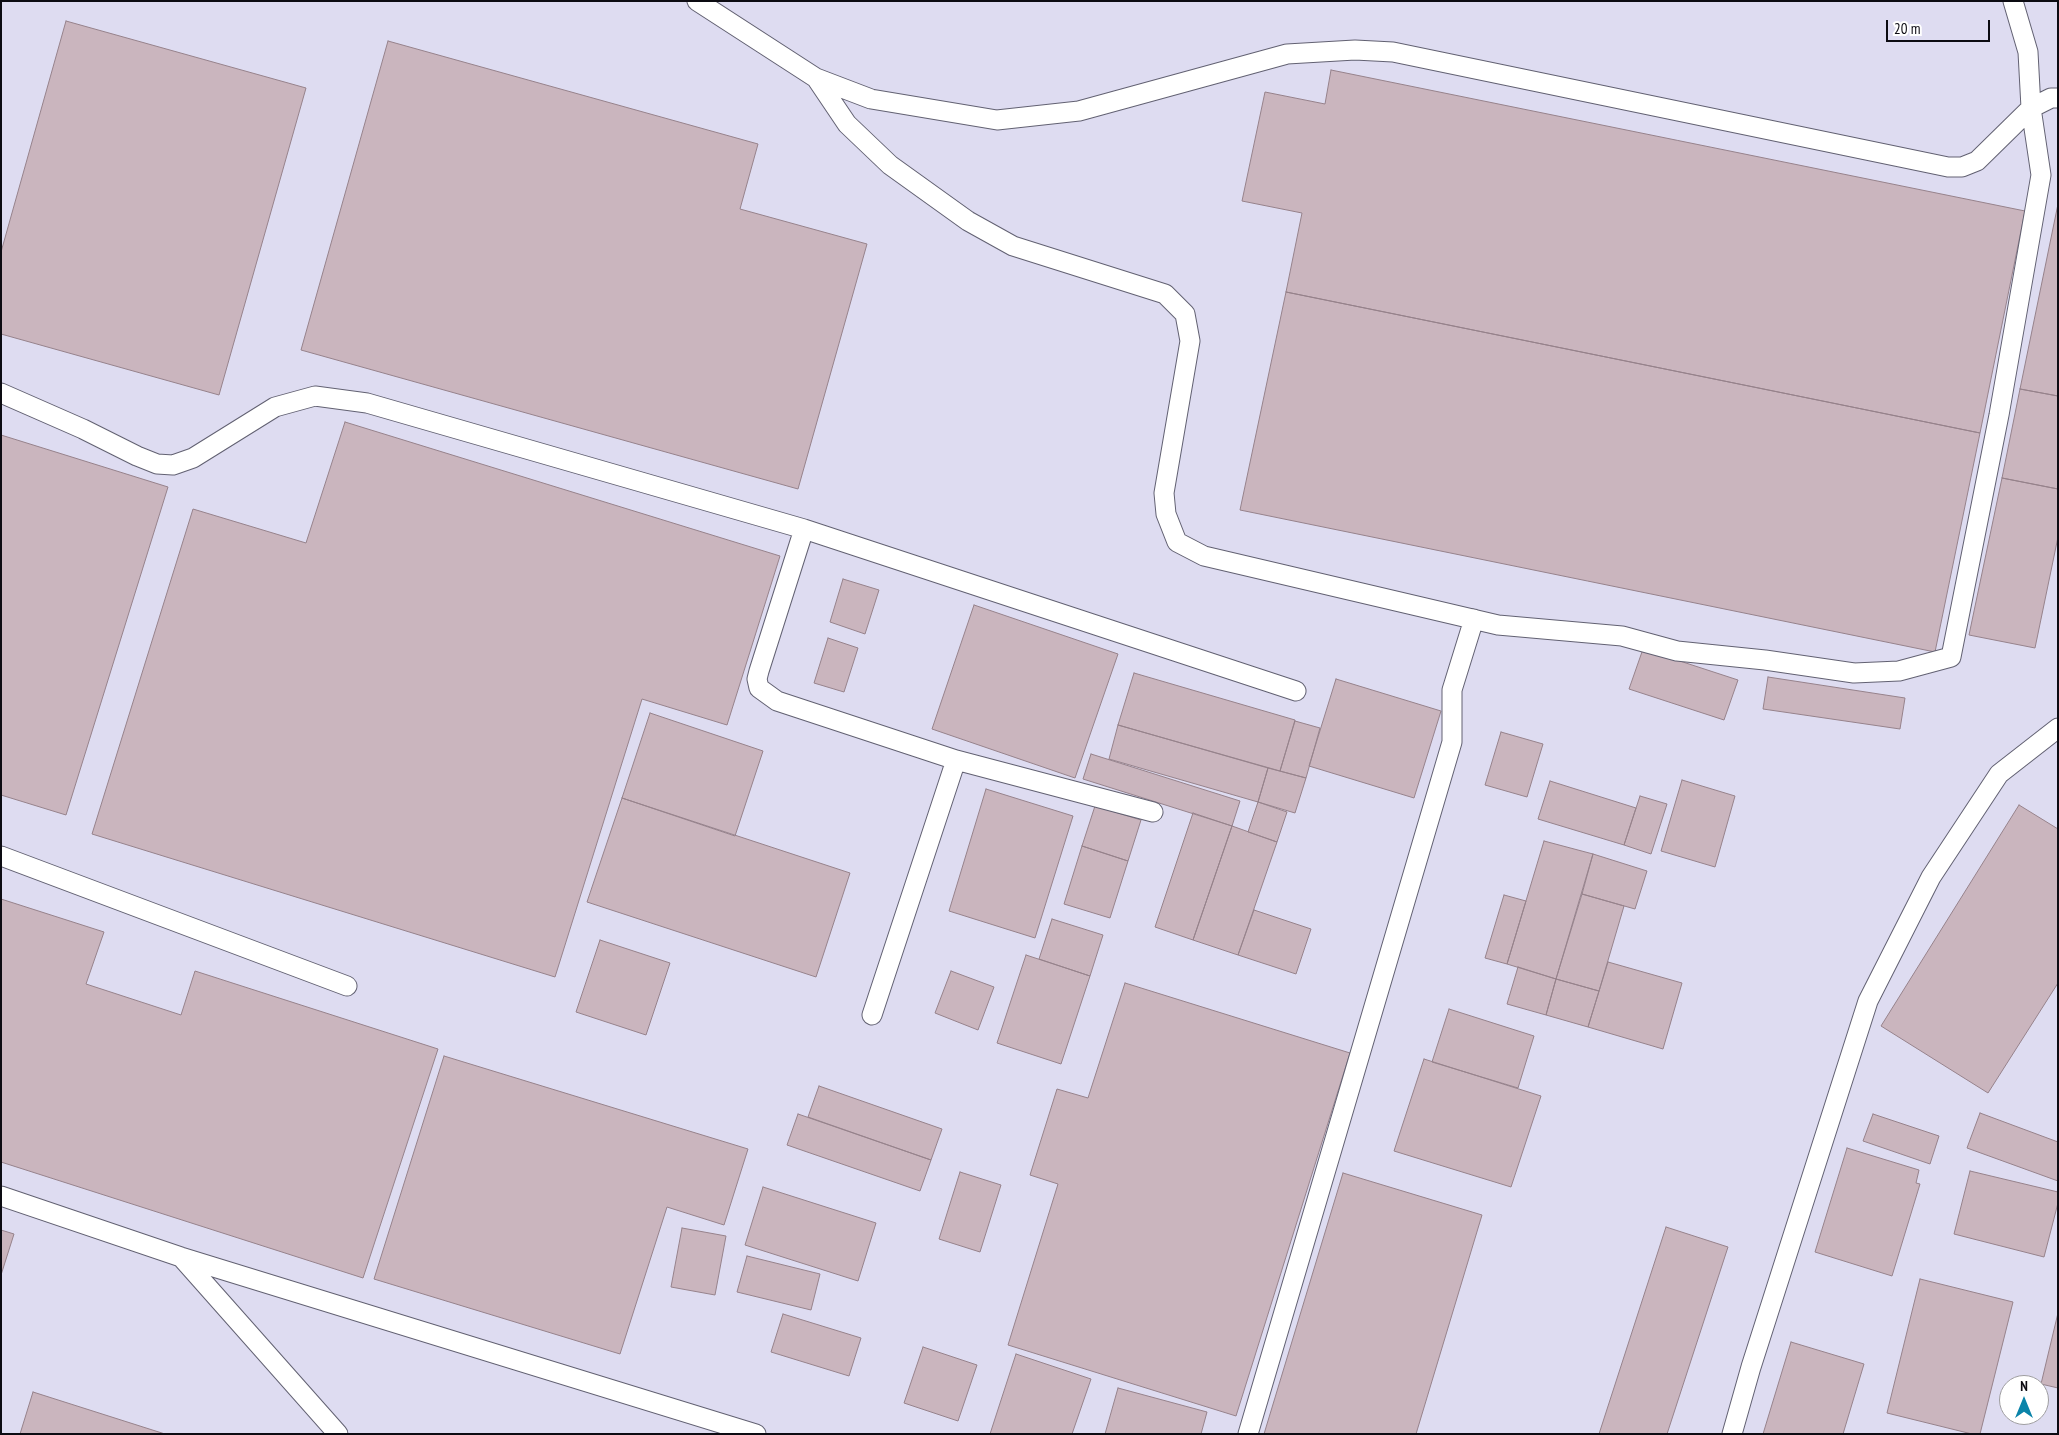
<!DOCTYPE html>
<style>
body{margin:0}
#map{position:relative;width:2059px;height:1435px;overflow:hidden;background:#dedcf1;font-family:"PT Sans Narrow",sans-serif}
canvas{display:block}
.frame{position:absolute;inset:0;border:2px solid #0c0b12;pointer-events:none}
.north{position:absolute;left:1999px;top:1375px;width:50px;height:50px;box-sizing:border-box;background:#fff;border:1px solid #9e9da0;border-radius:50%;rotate:0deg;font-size:14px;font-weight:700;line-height:20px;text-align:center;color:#0c0b12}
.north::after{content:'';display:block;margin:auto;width:18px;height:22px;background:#0b84a9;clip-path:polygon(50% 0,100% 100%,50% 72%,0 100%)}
.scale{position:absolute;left:1886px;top:20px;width:104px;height:22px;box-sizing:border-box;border:2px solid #0c0b12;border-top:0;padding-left:6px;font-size:15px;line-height:18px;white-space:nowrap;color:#0c0b12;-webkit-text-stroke:4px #fff;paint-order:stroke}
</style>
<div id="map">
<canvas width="2059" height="1435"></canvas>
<div class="frame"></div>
<div class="north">N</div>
<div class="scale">20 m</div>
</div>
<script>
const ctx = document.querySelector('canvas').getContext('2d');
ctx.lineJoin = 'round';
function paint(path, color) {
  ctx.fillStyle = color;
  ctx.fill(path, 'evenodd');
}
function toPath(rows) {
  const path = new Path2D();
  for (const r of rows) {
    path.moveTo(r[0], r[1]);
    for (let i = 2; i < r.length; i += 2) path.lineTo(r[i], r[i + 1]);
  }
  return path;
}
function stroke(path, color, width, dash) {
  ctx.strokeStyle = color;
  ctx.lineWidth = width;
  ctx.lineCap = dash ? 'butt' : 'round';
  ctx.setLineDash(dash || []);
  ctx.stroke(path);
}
const building = toPath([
 [66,21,306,88,219,395,1,334,1,252,66,21],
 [388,41,758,144,740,209,867,244,798,489,301,350,388,41],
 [1331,70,2025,211,1980,433,1286,292,1302,213,1242,201,1265,92,1325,104,1331,70],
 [2058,204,2058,396,2020,389,2058,204],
 [1286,292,1980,433,1935,652,1240,510,1286,292],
 [2020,389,2058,396,2058,489,2002,478,2020,389],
 [345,422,780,556,727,725,642,699,555,977,92,834,193,509,306,543,345,422],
 [1,435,168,487,66,815,1,795,1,435],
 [2002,478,2058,489,2058,537,2035,648,1969,635,2002,478],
 [843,579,879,590,865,634,830,622,843,579],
 [974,605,1118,654,1075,778,932,729,974,605],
 [828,638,858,648,844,692,814,683,828,638],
 [1643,649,1738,680,1724,720,1629,689,1643,649],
 [1134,673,1295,720,1280,771,1118,725,1134,673],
 [1768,677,1905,698,1900,729,1763,709,1768,677],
 [1336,679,1441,711,1414,798,1309,766,1336,679],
 [650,713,763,751,735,836,622,798,650,713],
 [1295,721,1320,728,1306,778,1280,771,1295,721],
 [1118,725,1268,768,1258,802,1109,759,1118,725],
 [1501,732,1543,744,1527,797,1485,785,1501,732],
 [1091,754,1240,801,1232,826,1083,779,1091,754],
 [1268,768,1306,778,1295,813,1258,802,1268,768],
 [1682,780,1735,796,1715,867,1661,851,1682,780],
 [1550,781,1636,808,1624,845,1538,819,1550,781],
 [986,789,1073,816,1035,938,949,911,986,789],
 [1640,796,1667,804,1651,854,1624,845,1640,796],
 [622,798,850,873,816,977,587,902,622,798],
 [1258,802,1287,812,1277,842,1248,832,1258,802],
 [2019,805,2058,829,2058,983,1988,1093,1881,1026,2019,805],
 [1095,806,1141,820,1128,861,1082,846,1095,806],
 [1193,813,1232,826,1193,940,1155,927,1193,813],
 [1232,826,1277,842,1238,955,1193,940,1232,826],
 [1544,841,1593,854,1556,979,1507,964,1544,841],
 [1082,846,1128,861,1110,918,1064,904,1082,846],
 [1593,854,1647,871,1635,909,1582,894,1593,854],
 [1582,894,1624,906,1599,991,1556,979,1582,894],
 [1504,895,1526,901,1507,964,1485,958,1504,895],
 [1,899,104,932,86,984,181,1015,195,971,438,1049,363,1278,1,1162,1,899],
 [1254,910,1311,929,1296,974,1238,955,1254,910],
 [1052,919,1103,935,1090,976,1039,959,1052,919],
 [600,940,670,963,646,1035,576,1012,600,940],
 [1026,955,1090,976,1061,1064,997,1043,1026,955],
 [1608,962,1682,983,1663,1049,1588,1027,1608,962],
 [1518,967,1556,979,1546,1015,1507,1004,1518,967],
 [951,971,994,987,978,1030,935,1013,951,971],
 [1556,979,1599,991,1588,1027,1546,1015,1556,979],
 [1125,983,1350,1053,1236,1416,1008,1345,1058,1184,1030,1175,1057,1089,1088,1098,1125,983],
 [1449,1009,1534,1036,1518,1088,1432,1062,1449,1009],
 [444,1056,748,1149,724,1225,667,1207,620,1354,374,1279,444,1056],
 [1424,1059,1541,1096,1511,1187,1394,1151,1424,1059],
 [819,1086,942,1129,931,1160,808,1117,819,1086],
 [1980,1113,2058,1142,2058,1181,1967,1148,1980,1113],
 [798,1114,931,1160,920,1191,787,1145,798,1114],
 [1873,1114,1939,1136,1930,1164,1863,1141,1873,1114],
 [1847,1148,1919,1170,1916,1183,1920,1184,1892,1276,1815,1252,1847,1148],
 [1970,1171,2058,1192,2058,1203,2044,1257,1954,1234,1970,1171],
 [960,1172,1001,1185,980,1252,939,1239,960,1172],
 [1343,1173,1482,1215,1416,1434,1264,1434,1343,1173],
 [763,1187,876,1223,858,1281,745,1245,763,1187],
 [1666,1227,1728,1247,1667,1434,1599,1434,1666,1227],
 [682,1228,726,1236,715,1295,671,1287,682,1228],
 [1,1230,14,1234,1,1275,1,1230],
 [747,1256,820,1274,811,1310,737,1292,747,1256],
 [1920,1279,2013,1302,1980,1434,1972,1434,1887,1413,1920,1279],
 [2058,1313,2058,1388,2041,1384,2058,1313],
 [783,1314,861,1338,849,1376,771,1352,783,1314],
 [1791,1342,1864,1364,1843,1434,1763,1434,1791,1342],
 [923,1347,977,1365,958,1421,904,1403,923,1347],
 [1016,1354,1091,1379,1072,1434,990,1434,1016,1354],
 [1118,1388,1207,1412,1201,1434,1105,1434,1118,1388],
 [33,1392,165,1434,20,1434,33,1392]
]);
const service = toPath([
 [697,1,816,78,871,99,997,120,1079,111,1287,54,1355,50,1393,52,1948,167,1962,167,1977,161,2031,108,2051,98,2058,98],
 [816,78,847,124,890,165,968,221,1013,246,1165,294,1185,314,1190,341,1164,493,1166,514,1177,542,1204,556,1498,625,1622,636,1677,651,1765,660,1854,673,1899,671,1951,657,1999,415,2041,175,2031,108,2028,52,2013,1],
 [1,393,83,429,137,456,157,464,173,465,193,458,275,407,315,396,367,403,804,529,1296,691],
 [804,529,759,671,757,679,759,688,777,701,956,760,872,1015],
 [956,760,1153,812],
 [1,856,347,986],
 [1,1196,181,1257,756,1434],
 [182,1258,338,1434],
 [1248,1434,1452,742,1452,690,1474,619],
 [1732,1434,1751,1367,1868,1001,1931,877,1999,774,2058,728]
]);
paint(building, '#cab5be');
stroke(building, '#96828b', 1);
stroke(service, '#626172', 21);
stroke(service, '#fff', 19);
</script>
